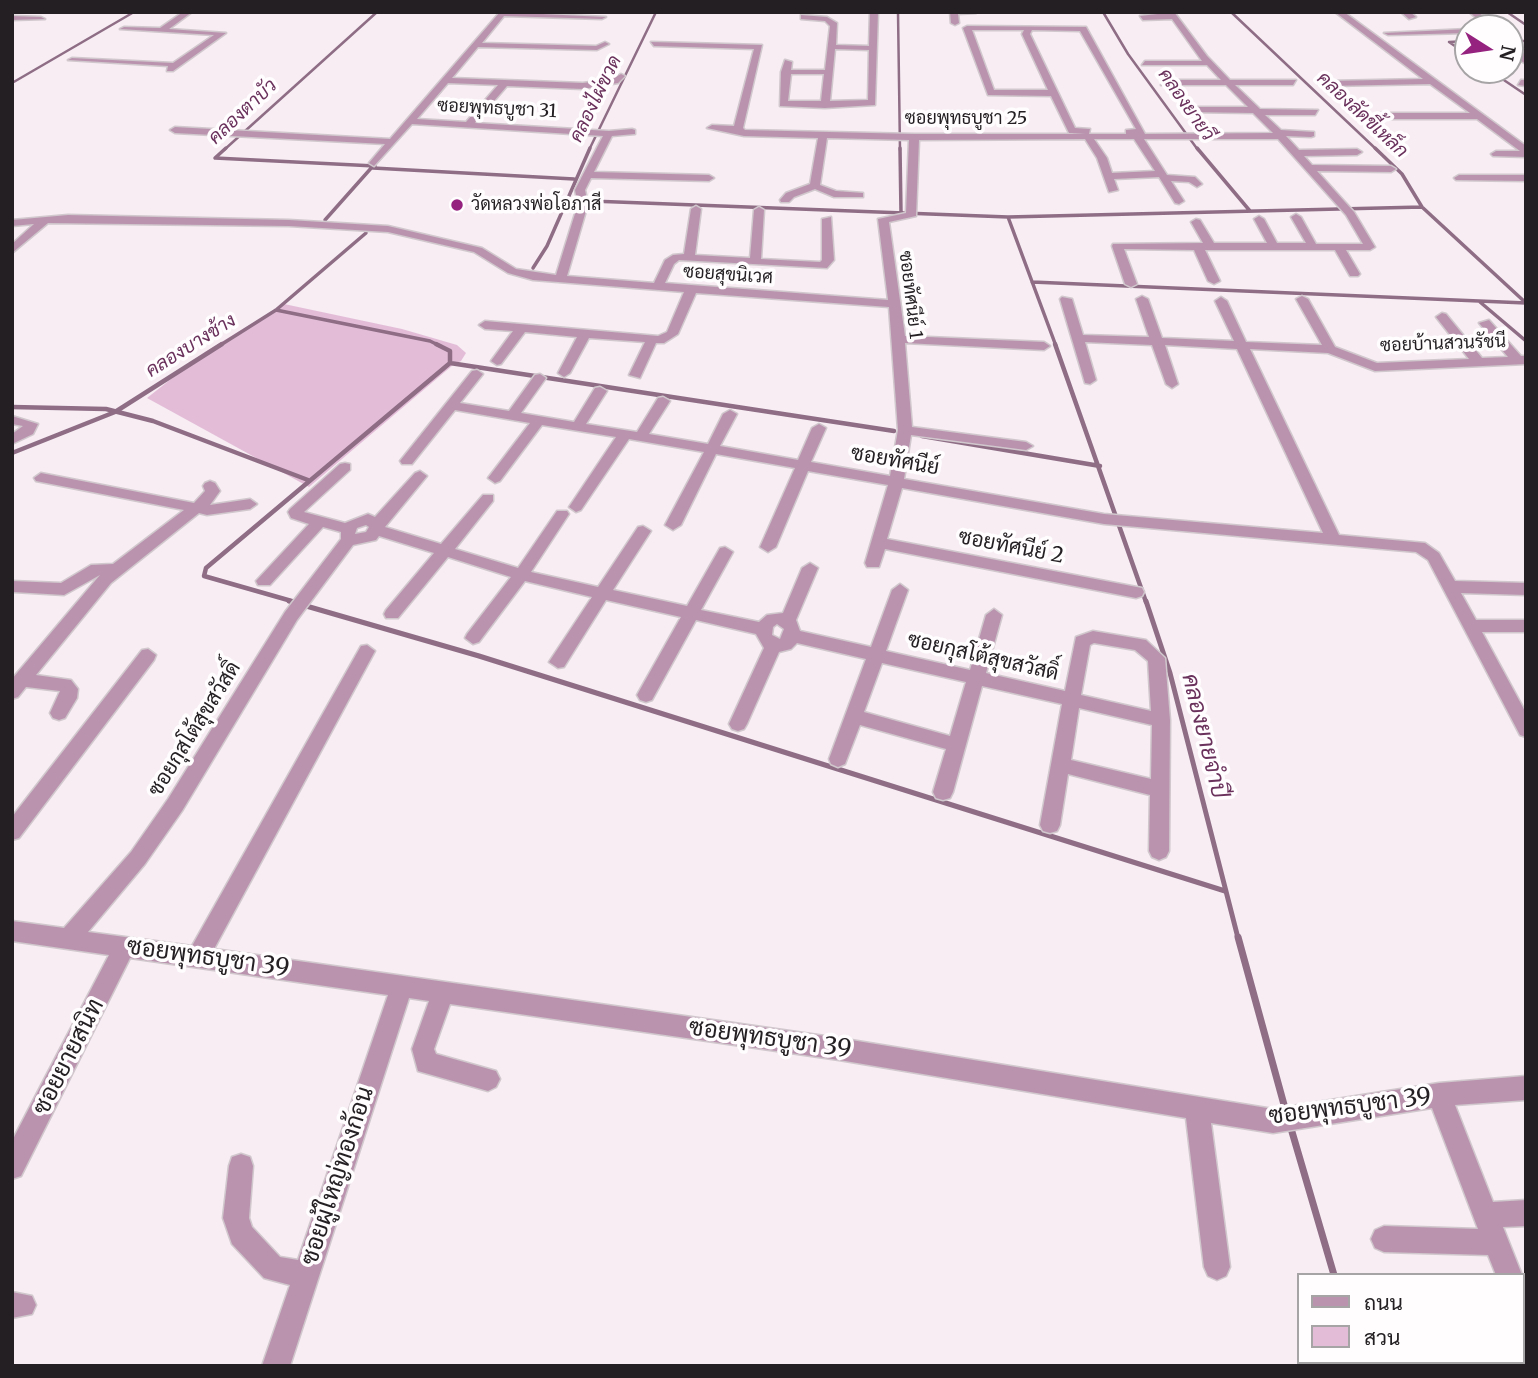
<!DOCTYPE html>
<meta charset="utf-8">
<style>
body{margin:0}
#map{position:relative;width:1538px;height:1378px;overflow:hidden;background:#f7edf3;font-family:Merriweather,Sarabun,serif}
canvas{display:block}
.frame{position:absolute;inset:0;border:14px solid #231f22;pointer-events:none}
.legend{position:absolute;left:1297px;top:1273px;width:228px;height:91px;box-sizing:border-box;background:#fffdfe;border:2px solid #a7a4a6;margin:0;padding:9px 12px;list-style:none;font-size:21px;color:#231f22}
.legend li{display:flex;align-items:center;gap:14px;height:35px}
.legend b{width:35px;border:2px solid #a7a4a6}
.north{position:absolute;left:1454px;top:14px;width:70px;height:70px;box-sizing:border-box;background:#fffdfe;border:2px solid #a7a4a6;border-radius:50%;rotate:102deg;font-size:19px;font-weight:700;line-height:28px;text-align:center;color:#231f22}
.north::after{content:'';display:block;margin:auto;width:24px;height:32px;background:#95227f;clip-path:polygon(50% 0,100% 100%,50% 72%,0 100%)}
</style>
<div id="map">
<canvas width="1538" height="1378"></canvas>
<div class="frame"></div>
<ul class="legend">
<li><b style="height:9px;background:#ba94af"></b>ถนน</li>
<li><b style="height:19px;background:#e3bdd8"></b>สวน</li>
</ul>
<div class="north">N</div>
</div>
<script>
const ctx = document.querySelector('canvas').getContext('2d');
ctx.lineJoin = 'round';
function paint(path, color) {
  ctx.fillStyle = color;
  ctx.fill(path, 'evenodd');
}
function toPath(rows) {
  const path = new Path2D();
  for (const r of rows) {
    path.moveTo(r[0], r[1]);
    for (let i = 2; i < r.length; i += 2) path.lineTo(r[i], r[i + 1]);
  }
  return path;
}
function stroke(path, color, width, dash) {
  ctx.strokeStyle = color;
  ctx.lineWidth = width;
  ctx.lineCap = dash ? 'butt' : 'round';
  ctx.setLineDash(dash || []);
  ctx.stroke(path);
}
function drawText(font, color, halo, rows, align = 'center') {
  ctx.font = font + ' Merriweather,Sarabun,serif';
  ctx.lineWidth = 7;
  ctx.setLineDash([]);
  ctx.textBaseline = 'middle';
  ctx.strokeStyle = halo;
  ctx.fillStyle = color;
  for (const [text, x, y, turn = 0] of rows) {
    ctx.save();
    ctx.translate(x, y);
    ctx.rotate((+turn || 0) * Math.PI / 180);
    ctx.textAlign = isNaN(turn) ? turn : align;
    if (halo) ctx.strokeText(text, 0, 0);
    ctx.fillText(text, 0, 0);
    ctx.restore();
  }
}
const green = toPath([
 [284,304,402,329,457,345,466,353,461,361,453,365,309,487,147,398,205,352]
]);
const streamFar4 = toPath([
 [898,12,900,150],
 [1103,12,1128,54,1198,150],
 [1231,12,1377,150],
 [1507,12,1526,25],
 [1468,41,1449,42,1468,55],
 [1510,41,1526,41],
 [1489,70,1526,95],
 [12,83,134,12],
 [224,150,377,12],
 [388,150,441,91],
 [589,150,656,12]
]);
const streamFar3 = toPath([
 [226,148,215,158,375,166],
 [900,148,901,213],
 [1197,148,1250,211],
 [1375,148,1402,174,1422,207,1526,303],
 [373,168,574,179],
 [565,200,1008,217,1422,207],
 [1008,217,1056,346],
 [325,220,389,148],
 [533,268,547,246,590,148],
 [1032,282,1526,303],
 [1480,302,1526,341],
 [276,310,430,341,440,346],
 [219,346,276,310,366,233]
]);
const streamFar2 = toPath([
 [436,344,450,351,450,363,894,431],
 [1055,344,1146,602],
 [12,407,106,409,153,421,308,480],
 [922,436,1100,466],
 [12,453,115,412,222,344],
 [295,602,204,576,206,568,450,363]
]);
const streamFar1 = toPath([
 [289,601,479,656,1225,891],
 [1146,601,1170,673,1238,938]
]);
const stream = toPath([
 [1238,937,1286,1112],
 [1290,1125,1334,1275],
 [1360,1362,1361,1366]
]);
const minor = toPath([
 [183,12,192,12,169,29,226,33,173,71,167,71,168,66,68,60,72,58,173,63,214,35,120,29,124,27,160,28,183,12],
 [500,12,606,17,602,19,504,16,482,43,596,46,605,42,609,44,597,50,478,47,452,78,583,83,612,79,621,74,625,76,618,83,583,89,507,86,475,123,609,131,632,129,635,130,635,134,612,136,594,172,709,175,714,178,709,181,591,178,585,190,588,204,567,276,654,283,665,260,673,255,684,254,691,209,696,206,701,209,695,255,750,258,754,210,759,207,764,210,761,259,820,262,822,260,822,219,831,217,834,260,827,268,679,260,674,264,665,283,888,300,878,219,906,213,909,140,827,138,820,185,836,191,863,193,863,197,834,197,815,189,794,197,789,202,781,202,780,200,786,193,810,184,818,138,744,136,707,128,712,125,734,126,754,49,654,46,651,42,762,45,743,128,745,130,914,134,1085,134,1069,133,1051,96,988,95,963,28,967,26,1086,27,1145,134,1273,133,1253,113,1188,112,1191,107,1248,107,1226,85,1161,85,1164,80,1221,80,1207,65,1142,65,1145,61,1202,61,1172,19,1143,20,1140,16,1174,12,1207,56,1230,80,1296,80,1293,85,1235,85,1260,109,1318,110,1315,115,1265,115,1281,130,1314,132,1314,136,1311,137,1286,136,1299,150,1357,149,1362,152,1357,155,1304,156,1312,165,1391,166,1396,169,1391,172,1317,171,1354,212,1375,247,1370,250,1346,250,1360,274,1358,276,1350,276,1335,250,1205,250,1220,281,1214,284,1208,281,1194,250,1124,249,1137,284,1131,287,1125,284,1112,246,1113,244,1203,243,1191,222,1196,219,1200,220,1214,243,1267,243,1254,219,1259,216,1264,219,1277,243,1306,243,1291,217,1296,214,1301,217,1316,244,1363,244,1346,215,1278,139,1144,139,1167,175,1195,177,1202,184,1197,187,1189,182,1171,181,1184,201,1179,204,1175,203,1159,177,1114,179,1118,190,1109,192,1097,158,1085,139,919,140,916,216,889,222,905,336,1044,342,1050,346,1044,350,905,343,912,427,1026,442,1033,446,1026,450,911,435,904,479,1104,514,1323,533,1237,349,1165,345,1178,384,1172,388,1166,384,1152,345,1085,342,1096,380,1090,384,1085,383,1060,299,1062,297,1072,299,1083,335,1149,337,1136,299,1142,296,1148,299,1162,338,1234,341,1215,301,1221,297,1227,301,1246,342,1322,345,1296,299,1302,296,1308,299,1335,347,1377,363,1469,359,1436,317,1442,313,1446,314,1482,358,1508,357,1479,323,1489,320,1521,356,1526,356,1526,364,1375,371,1328,353,1250,349,1339,535,1425,543,1439,553,1455,581,1526,583,1526,595,1461,593,1476,620,1526,620,1526,632,1482,632,1526,713,1526,737,1520,735,1428,560,1416,552,1104,524,902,488,887,539,1142,588,1144,592,1142,596,1136,598,885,549,879,567,867,567,865,563,888,485,808,471,776,547,768,552,760,547,795,468,716,454,681,525,673,530,665,525,704,452,629,439,581,510,576,512,569,507,616,437,542,425,500,481,495,483,488,478,530,423,455,410,412,464,402,464,400,461,472,371,477,370,483,374,460,403,509,411,535,375,540,374,546,378,521,413,574,422,595,388,600,387,607,391,586,424,637,432,658,398,663,397,670,401,649,434,708,444,723,414,730,410,737,414,720,446,798,460,812,428,819,424,826,428,811,462,890,476,898,430,889,307,696,293,678,334,664,343,656,343,640,378,629,375,645,342,589,338,570,373,564,377,558,373,577,337,525,332,501,364,497,365,491,361,513,331,485,329,479,325,485,321,658,336,667,332,684,292,533,280,508,273,474,252,388,232,289,226,48,223,12,253,12,244,34,224,12,226,12,220,68,215,289,220,388,226,482,248,516,269,556,275,578,204,575,190,603,136,412,124,374,166,369,163,385,144,175,133,170,130,175,127,390,139,500,12],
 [972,30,1024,30,1022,34,1048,90,994,90,972,30],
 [1032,30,1080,31,1136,129,1126,130,1126,134,1089,134,1090,129,1075,128,1030,34,1032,30],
 [448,83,498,85,466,122,417,119,448,83],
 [1094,139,1134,139,1155,171,1112,173,1107,158,1094,139],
 [870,12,878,12,875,105,825,108,780,106,781,72,785,60,792,62,791,70,825,70,830,26,825,21,801,19,801,15,827,17,837,23,836,45,869,46,870,12],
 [835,49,869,50,868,100,830,101,835,49],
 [791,74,824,74,821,101,788,101,791,74],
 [950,12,975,12,976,13,958,14,959,23,955,25,951,23,950,12],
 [1335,12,1344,12,1526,146,1526,157,1493,156,1491,154,1496,151,1520,151,1477,119,1381,119,1377,116,1381,113,1470,113,1430,84,1327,86,1330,81,1423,79,1335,12],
 [1401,12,1410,12,1416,17,1409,19,1401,12],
 [1469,12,1478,12,1498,28,1489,28,1469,12],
 [12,16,41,17,45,19,12,20,12,16],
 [1468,29,1468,33,1388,35,1384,33,1468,29],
 [1526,53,1526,64,1513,56,1514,54,1526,53],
 [1521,80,1526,80,1526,86,1518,85,1521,80],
 [1459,175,1526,175,1526,181,1456,180,1454,178,1459,175],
 [12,416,38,424,33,434,12,444,12,434,23,426,12,424,12,416],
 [345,463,350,464,350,470,304,512,345,523,368,514,375,517,415,473,420,471,427,476,385,527,441,544,483,495,493,495,493,501,455,549,518,568,557,511,567,511,569,514,531,572,598,587,638,527,643,526,651,531,613,590,687,606,720,548,725,547,733,552,701,610,759,622,767,615,783,613,802,568,810,563,818,568,796,620,800,631,871,647,892,590,900,584,908,590,886,651,970,670,986,615,994,609,1002,615,986,673,1065,691,1076,637,1093,631,1146,640,1165,658,1170,720,1169,851,1166,857,1159,860,1152,857,1149,851,1150,795,1068,774,1060,825,1057,831,1050,833,1043,831,1040,825,1062,704,982,686,953,792,950,798,943,800,936,798,933,792,946,749,860,725,845,764,838,767,831,764,829,759,866,659,797,643,791,649,779,652,747,724,744,729,738,731,732,729,729,724,764,648,756,634,696,620,652,700,646,702,640,700,637,695,681,617,606,600,564,667,558,668,549,662,592,597,525,581,479,642,473,644,465,638,467,634,511,577,448,557,398,618,386,618,384,614,386,610,434,553,379,536,376,540,353,545,297,620,182,811,145,864,88,932,192,946,361,646,367,645,375,651,214,949,839,1038,1273,1109,1439,1083,1526,1076,1526,1100,1455,1105,1493,1202,1526,1200,1526,1226,1503,1227,1522,1275,1496,1275,1488,1255,1384,1252,1375,1248,1371,1239,1375,1230,1384,1226,1478,1229,1432,1108,1273,1133,1211,1123,1230,1267,1226,1276,1217,1280,1208,1276,1204,1267,1186,1118,839,1060,450,1004,434,1049,436,1054,496,1071,500,1079,496,1087,488,1091,418,1071,412,1049,429,1001,409,998,290,1366,262,1366,290,1285,264,1278,232,1244,223,1218,229,1166,232,1157,241,1154,250,1157,253,1166,249,1218,252,1227,280,1257,298,1260,388,995,130,958,21,1176,12,1179,12,1141,109,955,12,941,12,921,64,928,131,852,168,799,285,612,341,539,341,532,323,527,270,585,258,585,256,581,309,524,291,518,288,512,290,509,340,464,345,463],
 [366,525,369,527,366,532,355,534,357,528,366,525],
 [777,624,784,629,780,639,772,635,773,627,777,624],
 [1094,643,1135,650,1148,661,1151,711,1081,695,1090,645,1094,643],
 [882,663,966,682,950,736,864,712,882,663],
 [1079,708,1152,725,1151,779,1071,760,1079,708],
 [41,473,194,503,205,491,203,486,205,483,210,481,215,483,220,491,210,505,250,499,257,504,250,509,207,515,199,513,111,583,36,675,71,680,78,689,77,698,65,718,59,720,53,718,50,713,60,691,26,687,18,697,12,699,12,679,100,575,64,595,14,592,12,581,61,583,91,565,113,564,184,510,36,481,34,478,41,473],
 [148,649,156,655,154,660,19,838,12,840,12,817,142,650,148,649],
 [12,1292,32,1296,36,1305,32,1314,12,1318,12,1292],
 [1522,1295,1526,1296,1526,1352,1522,1352,1522,1295]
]);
const markers = [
 [457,205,7,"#95227f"]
];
const farStreetnames = [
 ["ซอยพุทธบูชา 31",497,109,3],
 ["ซอยพุทธบูชา 25",966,119],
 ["ซอยสุขนิเวศ",728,275,4],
 ["ซอยทัศนีย์ 1",910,295,83],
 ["ซอยบ้านสวนรัชนี",1443,344,-2]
];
const farPoinames = [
 ["วัดหลวงพ่อโอภาสี",471,205]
];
const farWaternames = [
 ["คลองไผ่ขวด",596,99,-64],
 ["คลองยายวี",1186,105,55],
 ["คลองตาบัว",243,112,-43],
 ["คลองลัดขี้เหล็ก",1362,115,43],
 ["คลองบางช้าง",191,346,-32]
];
const streetNames = [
 ["ซอยทัศนีย์",895,461,10],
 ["ซอยทัศนีย์ 2",1011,547,11],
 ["ซอยกุสโต้สุขสวัสดิ์",983,657,13],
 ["ซอยกุสโต้สุขสวัสดิ์",195,729,-58]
];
const waterNames = [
 ["คลองยายจำปี",1204,736,76]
];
const nearStreetnames = [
 ["ซอยพุทธบูชา 39",208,958,8],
 ["ซอยพุทธบูชา 39",770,1039,8],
 ["ซอยยายสนิท",69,1057,-63],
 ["ซอยพุทธบูชา 39",1350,1107,-7],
 ["ซอยผู้ใหญ่ทองก้อน",338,1176,-72]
];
paint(green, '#e3bdd8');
stroke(streamFar4, '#8e6d85', 2.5);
stroke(streamFar3, '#8e6d85', 3.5);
stroke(streamFar2, '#8e6d85', 4.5);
stroke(streamFar1, '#8e6d85', 5);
stroke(stream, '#8e6d85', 7);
stroke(minor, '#d1c8cd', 3);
paint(minor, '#ba94af');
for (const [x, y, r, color] of markers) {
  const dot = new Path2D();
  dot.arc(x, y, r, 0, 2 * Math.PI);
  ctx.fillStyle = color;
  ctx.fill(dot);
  stroke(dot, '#fffdfe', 2.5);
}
drawText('18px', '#231f22', '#fffdfe', farStreetnames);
drawText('18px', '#231f22', '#fffdfe', farPoinames, 'left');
drawText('italic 19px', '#6a315c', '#fffdfe', farWaternames);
drawText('21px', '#231f22', '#fffdfe', streetNames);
drawText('italic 23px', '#6a315c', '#fffdfe', waterNames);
drawText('24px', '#231f22', '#fffdfe', nearStreetnames);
</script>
